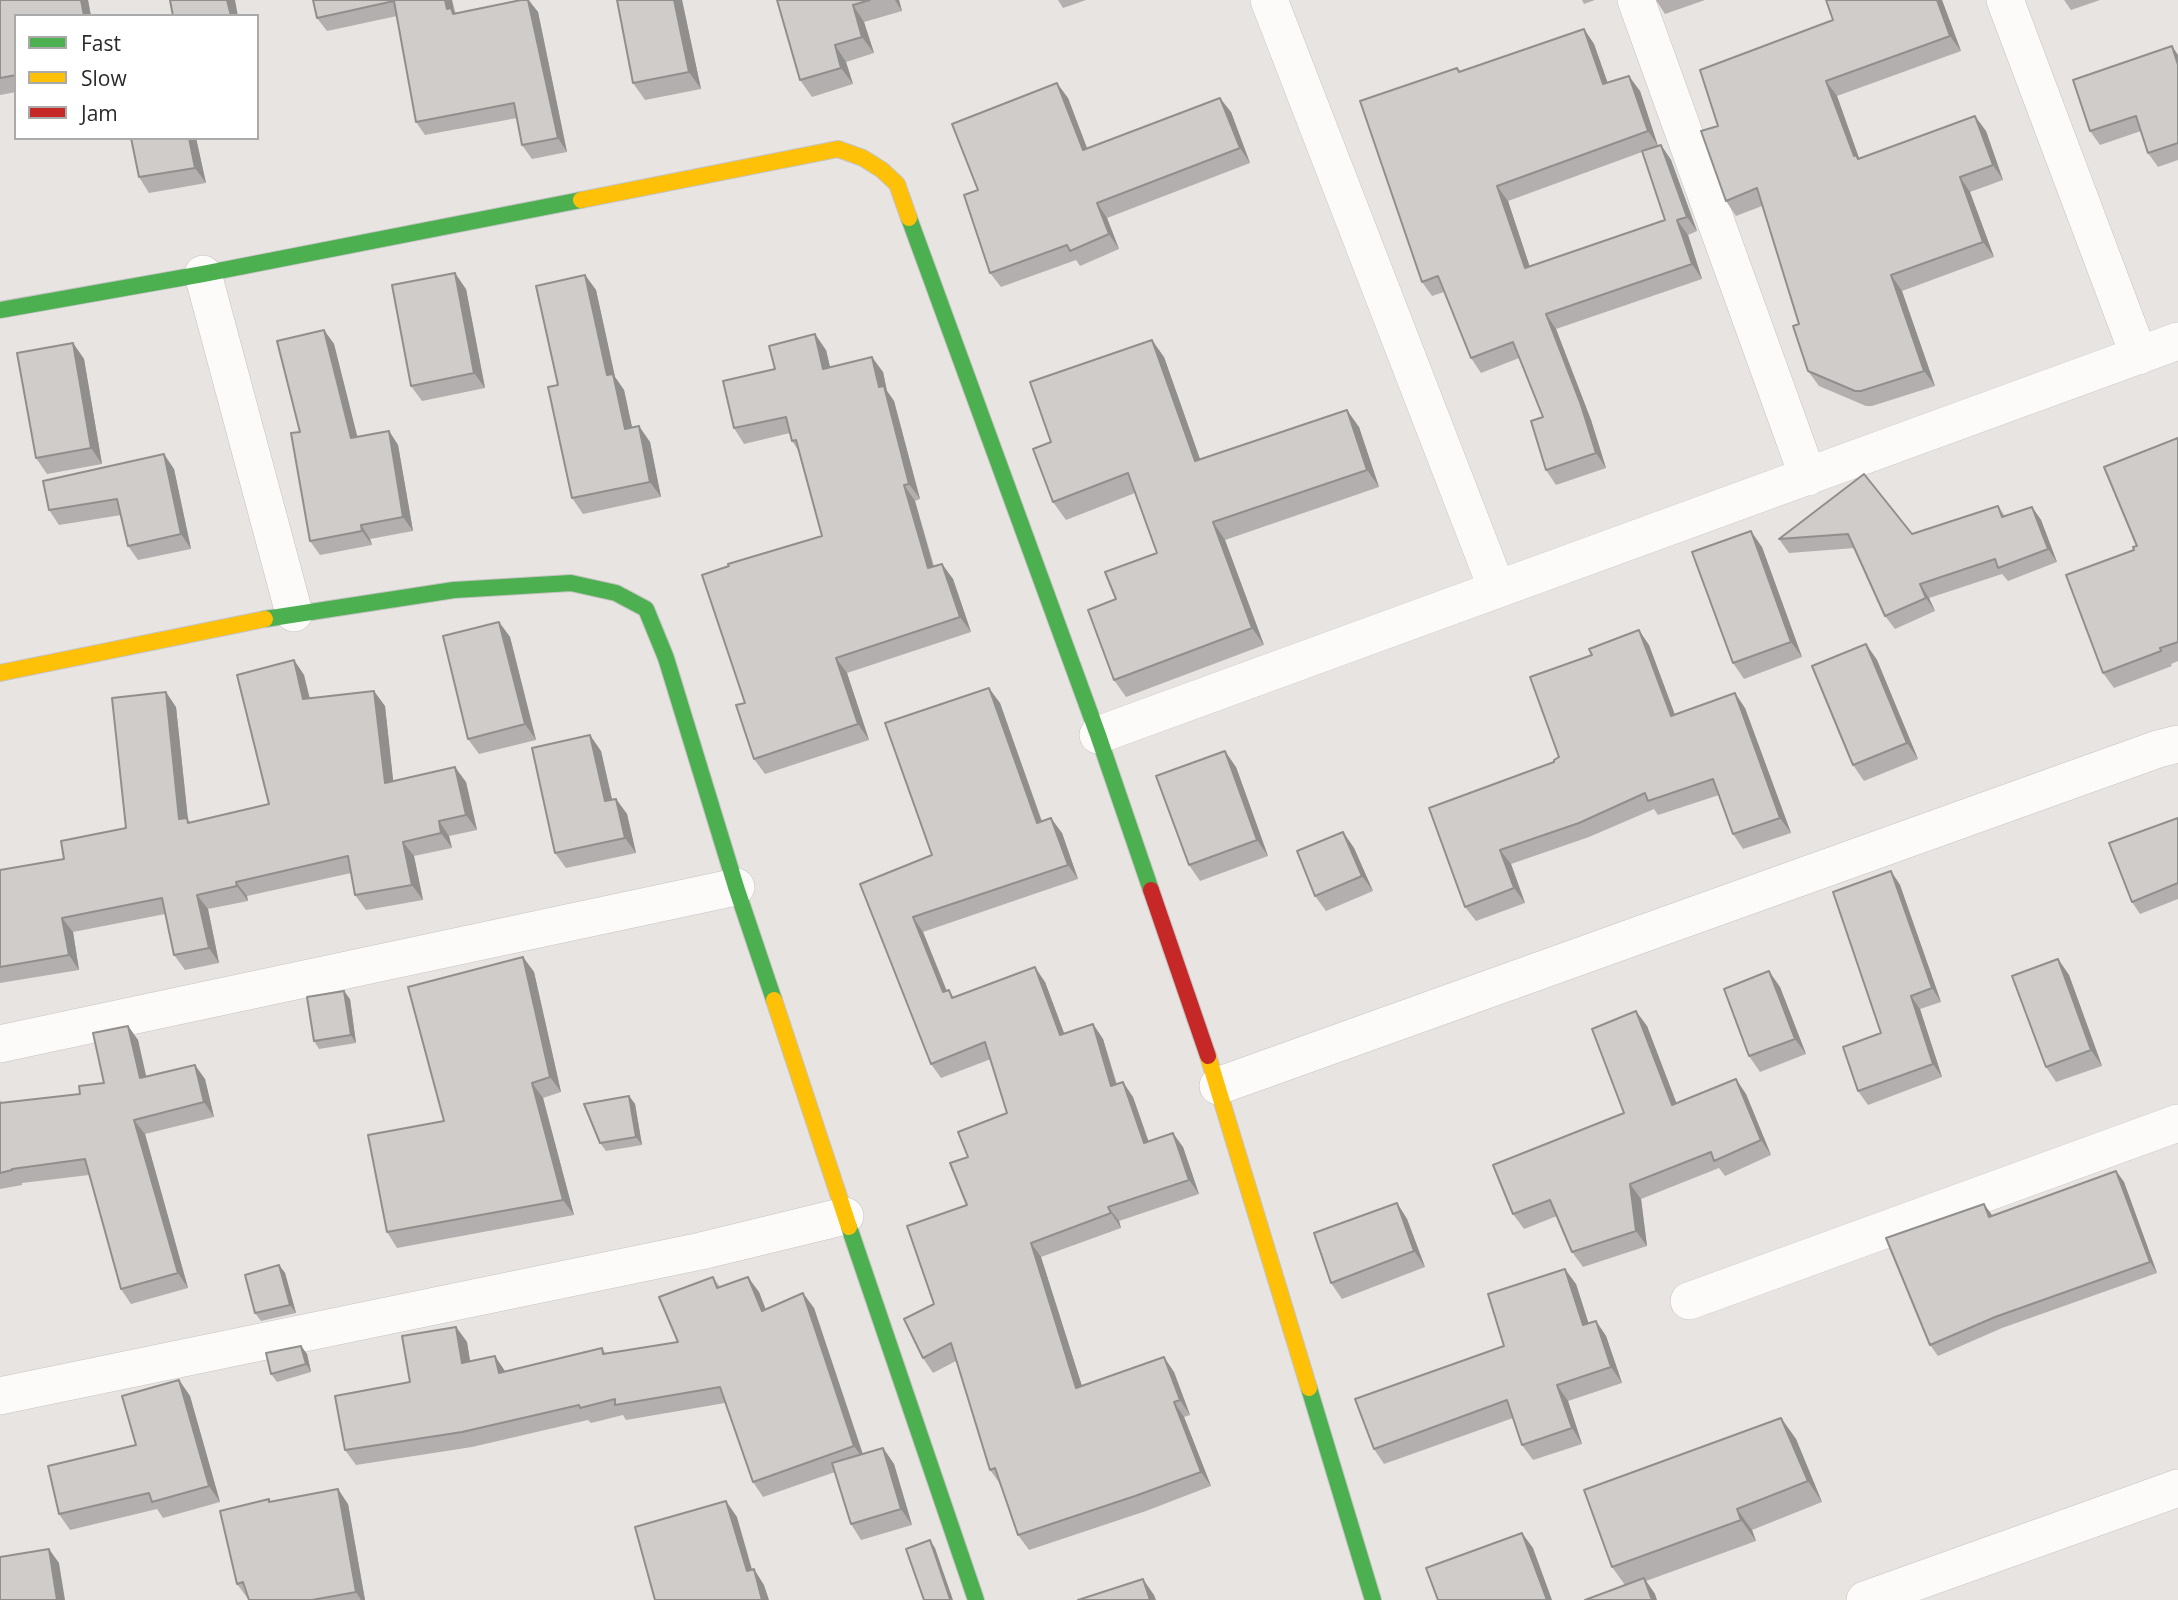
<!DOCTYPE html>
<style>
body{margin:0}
#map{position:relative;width:2178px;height:1600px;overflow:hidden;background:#e8e4e1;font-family:"Open Sans",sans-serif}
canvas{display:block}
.legend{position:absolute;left:14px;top:14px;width:245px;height:126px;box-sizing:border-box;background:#fff;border:2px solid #aaa;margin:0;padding:9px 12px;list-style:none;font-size:21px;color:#2a2a2a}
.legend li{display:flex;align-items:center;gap:14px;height:35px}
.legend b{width:35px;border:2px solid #aaa}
</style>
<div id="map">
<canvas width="2178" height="1600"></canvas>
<ul class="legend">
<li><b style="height:9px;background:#4caf50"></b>Fast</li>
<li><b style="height:9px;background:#ffc107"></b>Slow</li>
<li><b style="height:9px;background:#c62828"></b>Jam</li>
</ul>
</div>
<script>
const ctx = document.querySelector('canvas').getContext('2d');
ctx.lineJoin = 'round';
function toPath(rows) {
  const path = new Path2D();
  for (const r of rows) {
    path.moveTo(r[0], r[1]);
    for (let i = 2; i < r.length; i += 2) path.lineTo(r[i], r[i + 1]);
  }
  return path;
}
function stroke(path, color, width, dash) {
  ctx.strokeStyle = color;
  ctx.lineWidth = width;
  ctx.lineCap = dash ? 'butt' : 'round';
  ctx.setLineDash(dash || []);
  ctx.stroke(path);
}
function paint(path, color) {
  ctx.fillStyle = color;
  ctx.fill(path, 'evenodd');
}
const street = toPath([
 [1269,0,1497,589],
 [1636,0,1808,477],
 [2005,0,2139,356],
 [203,274,294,613],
 [1098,735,2178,341],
 [0,1044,736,887],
 [1218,1086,2158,749,2178,744],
 [1689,1301,2178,1123],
 [0,1396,701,1251,845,1216],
 [1865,1600,2178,1488]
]);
const fast = toPath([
 [909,218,1098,735,1151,890],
 [0,310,203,274,581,200],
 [265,619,454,590,571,583,616,593,646,609,666,658,736,887,774,1000],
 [849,1227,976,1600],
 [1309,1388,1373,1600]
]);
const slow = toPath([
 [581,200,838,149,863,158,882,170,897,184,909,218],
 [0,673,265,619],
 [774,1000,849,1227],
 [1208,1056,1309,1388]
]);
const jam = toPath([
 [1151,890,1208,1056]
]);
const wall = toPath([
 [0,0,88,0,91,16,16,16,16,92,0,95],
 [313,0,452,0,456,14,521,0,529,0,538,12,567,152,532,159,522,145,517,118,425,135,416,122,397,16,327,31,317,18],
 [682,0,701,89,645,100,633,83],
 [777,0,899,0,902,11,864,22,874,53,846,62,853,84,812,97,800,80],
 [1058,0,1086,0,1063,8],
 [1582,0,1595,0,1584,4],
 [1656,0,1705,0,1665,14],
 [1826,0,1942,0,1961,51,1837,96,1859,158,1986,131,2003,180,1970,192,1994,257,1902,291,1935,386,1872,406,1866,406,1819,386,1808,371,1799,324,1762,206,1736,216,1726,201,1718,126,1833,20],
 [2064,0,2100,0,2071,10],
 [1584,29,1594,44,1608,83,1640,91,1658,146,1661,145,1671,160,1697,231,1688,235,1702,279,1556,329,1591,420,1606,468,1556,485,1546,470,1543,417,1519,358,1481,373,1471,358,1444,292,1432,296,1422,282,1457,68,1460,72],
 [1642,152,1665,220,1530,267,1508,201],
 [2178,55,2178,160,2158,167,2148,153,2141,131,2100,145,2090,131],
 [1068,98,1087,148,1231,112,1250,163,1107,218,1119,249,1080,266,1076,260,1001,287,990,273,978,190],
 [131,138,196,138,206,183,149,193,139,177],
 [585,275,596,290,615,377,624,390,632,428,650,442,661,497,583,514,572,498,558,385],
 [466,289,485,388,422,401,411,386],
 [324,330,334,344,357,437,389,431,398,445,413,531,370,539,372,545,320,555,310,541,300,432],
 [73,343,84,359,102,464,47,474,36,458],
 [826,350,830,367,883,372,887,391,894,401,920,499,915,501,934,566,942,564,953,579,971,632,847,673,869,740,765,774,754,759,745,703,822,536,798,450,792,441,790,433,744,444,734,428,775,369],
 [1164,357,1200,459,1359,427,1379,487,1225,540,1264,645,1126,697,1114,680,1116,599,1157,553,1135,493,1066,520,1053,502,1051,442],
 [2178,438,2178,661,2171,664,2172,666,2114,688,2103,673,2134,550],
 [174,469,191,549,138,560,128,546,121,515,59,525,49,510],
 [1864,474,1912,534,1998,506,2005,516,2032,507,2041,520,2057,562,2008,581,2002,574,1929,598,1935,611,1895,629,1885,616,1855,548,1789,553,1779,539],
 [1762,547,1802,657,1744,679,1733,663],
 [499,622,510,637,536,740,479,754,468,739],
 [1866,644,1877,660,1918,759,1864,781,1853,765],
 [1649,645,1675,715,1745,708,1791,833,1743,849,1733,834,1719,795,1658,815,1654,809,1589,837,1511,864,1525,903,1476,921,1465,907,1554,762,1559,757],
 [294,660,304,675,310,698,385,706,393,781,466,782,477,830,449,836,452,848,414,856,423,900,366,910,355,895,351,873,247,896,248,901,208,909,219,963,185,970,174,955,165,914,73,932,79,970,0,983,0,870,64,859,126,828,176,707,188,820,190,823,269,804],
 [1000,703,1042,821,1062,833,1078,879,923,932,947,991,949,990,954,998,1045,982,1064,1033,1093,1024,1103,1039,1117,1084,1133,1097,1149,1142,1183,1147,1199,1194,1119,1221,1121,1228,1041,1257,1082,1386,1174,1372,1190,1415,1184,1417,1211,1486,1146,1511,1029,1550,1018,1535,1001,1485,990,1470,956,1361,933,1373,923,1358,934,1304,967,1205,968,1157,1007,1113,991,1059,941,1078,931,1064,860,884,932,855],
 [601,751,612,800,616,799,627,814,636,853,566,868,555,853],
 [1236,767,1268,856,1200,881,1189,865],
 [2178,818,2178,899,2140,914,2132,902],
 [1343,832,1354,848,1373,891,1326,911,1315,896],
 [1891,871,1900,885,1941,1002,1920,1009,1942,1077,1868,1105,1858,1091,1881,1033],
 [523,957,534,972,561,1092,543,1098,574,1215,397,1248,387,1232,444,1121],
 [2058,959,2069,975,2102,1066,2056,1082,2046,1067],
 [1780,987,1806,1054,1760,1072,1749,1056],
 [350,999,356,1043,319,1049,314,1041],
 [128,1026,138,1040,146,1077,205,1079,214,1117,145,1134,188,1288,131,1304,121,1289,89,1175,22,1183,22,1185,0,1189,0,1100,2,1104,80,1094,104,1083],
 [1647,1026,1676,1103,1746,1094,1771,1155,1725,1176,1719,1168,1641,1199,1647,1246,1583,1267,1572,1252,1557,1216,1524,1229,1513,1214,1624,1113],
 [629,1096,635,1104,642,1145,606,1151,600,1143],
 [2116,1171,2124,1182,2157,1273,2002,1328,1938,1356,1930,1345,1992,1216],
 [1397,1203,1407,1219,1425,1267,1342,1299,1331,1283],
 [279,1265,285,1273,296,1313,261,1321,255,1313],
 [713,1277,720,1287,759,1292,766,1310,814,1308,863,1454,883,1448,894,1464,912,1525,861,1540,851,1524,835,1472,763,1497,753,1482,725,1403,626,1420,623,1415,591,1423,588,1420,472,1447,356,1465,345,1450,410,1382,456,1327,467,1342,470,1362,505,1371,602,1348,606,1354,678,1342],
 [1576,1284,1588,1323,1596,1321,1606,1336,1622,1383,1568,1401,1582,1444,1533,1460,1522,1445,1513,1418,1384,1464,1374,1449,1504,1346],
 [301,1346,307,1354,311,1372,277,1382,271,1374],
 [179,1380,190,1396,220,1502,163,1518,157,1509,70,1530,59,1514,136,1445],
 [1781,1418,1796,1439,1822,1502,1752,1530,1756,1541,1646,1581,1655,1594,1625,1585,1612,1567],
 [269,1499,270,1501,348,1504,365,1600,249,1600,237,1584]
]);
const shadedWall = toPath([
 [81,0,88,0,91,16,84,16],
 [227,0,235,0,238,16,231,16],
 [445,0,452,0,454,12,461,21,447,9],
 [528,0,538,12,567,152,558,138],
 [674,0,682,0,701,89,689,72],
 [895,0,899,0,902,11],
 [1937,0,1942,0,1961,51,1950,36],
 [853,5,864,22,874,53,862,37],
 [1584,29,1594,44,1613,99,1603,84],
 [835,45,846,62,853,84,841,68],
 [2172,46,2178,55,2178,65],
 [1629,76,1640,91,1658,146,1648,131],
 [1826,81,1837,96,1860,161,1854,156],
 [1057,83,1068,98,1093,164,1083,150],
 [1220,98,1231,112,1250,163,1240,148],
 [1975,116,1986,131,2003,180,1993,165],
 [189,138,196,138,206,183,195,168],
 [1661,145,1671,160,1697,231,1687,217],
 [1960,177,1970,192,1994,257,1983,242],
 [1497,186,1508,201,1535,283,1525,268],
 [1097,203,1107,218,1119,249,1109,234],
 [1677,220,1688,235,1702,279,1692,264],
 [455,273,466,289,485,388,474,373],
 [585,275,596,290,615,377,624,390,636,445,625,429,607,375],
 [1891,275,1902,291,1935,386,1924,371],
 [1546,314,1556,329,1591,420,1606,468,1596,453],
 [324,330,334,344,361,451,351,438],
 [815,334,826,350,834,384,823,369],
 [1152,340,1164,357,1207,479,1195,461],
 [73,343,84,359,102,464,91,448],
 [872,357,883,372,887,391,894,401,920,499,909,484,879,387],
 [1347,410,1359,427,1379,487,1367,470],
 [639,426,650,442,661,497,650,482],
 [389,431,398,445,413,531,403,517],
 [164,454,174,469,191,549,181,534],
 [904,485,915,501,938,584,928,568],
 [2032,507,2041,520,2057,562,2048,549],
 [1213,522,1225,540,1264,645,1252,628],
 [361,525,370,539,372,545,362,531],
 [1751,531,1762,547,1802,657,1791,642],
 [942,564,953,579,971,632,960,617],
 [1920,584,1929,598,1935,611,1926,598],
 [499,622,510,637,536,740,525,724],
 [1639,630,1649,645,1681,731,1671,716],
 [1866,644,1877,660,1918,759,1907,743],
 [836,658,847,673,869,740,858,724],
 [294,660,304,675,313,714,303,699],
 [989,688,1000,703,1047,837,1037,823],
 [374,691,385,706,395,797,385,783],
 [166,692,176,707,188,820,197,833,179,819],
 [1735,693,1745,708,1791,833,1780,818],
 [590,735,601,751,616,817,605,801],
 [1225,751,1236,767,1268,856,1257,840],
 [455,767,466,782,477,830,466,815],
 [616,799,627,814,636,853,625,838],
 [1051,818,1062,833,1078,879,1068,865],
 [439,821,449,836,452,848,441,833],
 [1343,832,1354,848,1373,891,1362,876],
 [403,842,414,856,423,900,412,885],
 [1500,850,1511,864,1525,903,1514,888],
 [1891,871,1900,885,1941,1002,1932,988],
 [236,882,247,896,248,901,237,886],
 [197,895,208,909,219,963,209,948],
 [913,917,923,932,953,1007,943,992],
 [62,918,73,932,79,970,69,955],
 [523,957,534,972,561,1092,550,1077],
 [2058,959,2069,975,2102,1066,2091,1050],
 [1035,967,1045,982,1070,1049,1060,1035],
 [1769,971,1780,987,1806,1054,1795,1039],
 [344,991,350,999,356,1043,351,1035],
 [1911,996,1920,1009,1942,1077,1933,1064],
 [1636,1011,1647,1026,1683,1120,1672,1105],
 [1093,1024,1103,1039,1121,1101,1111,1086],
 [128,1026,138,1040,150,1093,140,1078],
 [195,1065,205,1079,214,1117,204,1102],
 [1736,1079,1746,1094,1771,1155,1761,1140],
 [1123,1082,1133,1097,1154,1158,1144,1143],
 [532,1083,543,1098,574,1215,563,1200],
 [629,1096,635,1104,642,1145,636,1137],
 [134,1120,145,1134,188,1288,178,1273],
 [1173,1133,1183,1147,1199,1194,1189,1180],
 [2116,1171,2124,1182,2157,1273,2150,1262],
 [1630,1184,1641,1199,1647,1246,1636,1231],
 [1397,1203,1407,1219,1425,1267,1414,1251],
 [1984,1204,1992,1215,1996,1228,1989,1217],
 [1108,1207,1119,1221,1121,1228,1111,1213],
 [1031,1243,1041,1257,1087,1402,1076,1388],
 [279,1265,285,1273,296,1313,290,1305],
 [1565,1269,1576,1284,1594,1340,1583,1325],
 [748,1277,759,1292,772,1326,762,1311],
 [803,1293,814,1308,865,1461,854,1446],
 [1596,1321,1606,1336,1622,1383,1611,1367],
 [456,1327,467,1342,473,1379,462,1363],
 [301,1346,307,1354,311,1372,306,1364],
 [495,1356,505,1371,509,1388,499,1373],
 [1164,1357,1174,1372,1190,1415,1180,1400],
 [179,1380,190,1396,220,1502,209,1486],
 [1557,1385,1568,1401,1582,1444,1572,1428],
 [1174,1402,1184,1417,1211,1486,1201,1472],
 [1781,1418,1796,1439,1822,1502,1808,1481],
 [883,1448,894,1464,912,1525,901,1509],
 [338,1489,348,1504,365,1600,361,1600,356,1592],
 [726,1501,737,1517,757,1587,747,1571],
 [1737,1509,1752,1530,1756,1541,1741,1520],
 [1522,1533,1533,1548,1552,1600,1547,1600],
 [930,1540,935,1548,953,1600,950,1600],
 [49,1549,59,1563,65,1600,57,1600],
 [754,1569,764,1585,769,1600,762,1600],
 [1644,1578,1655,1594,1657,1600,1652,1600],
 [1143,1579,1154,1595,1156,1600,1150,1600]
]);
const building = toPath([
 [0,0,81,0,84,16,16,16,16,75,0,78,0,0],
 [170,0,227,0,231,16,173,16,170,0],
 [313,0,445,0,447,9,451,8,453,14,521,0,528,0,558,138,522,145,514,103,416,122,394,1,317,18,313,0],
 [617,0,674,0,689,72,633,83,617,0],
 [777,0,870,0,853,5,862,37,835,45,841,68,800,80,777,0],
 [1826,0,1937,0,1950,36,1826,81,1854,156,1856,155,1858,159,1975,116,1993,165,1960,177,1983,242,1891,275,1924,371,1861,391,1855,391,1808,371,1793,326,1799,324,1757,188,1726,201,1701,131,1718,126,1700,70,1833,20,1826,0],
 [1584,29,1603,84,1629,76,1648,131,1497,186,1525,268,1665,220,1642,151,1661,145,1687,217,1677,220,1692,264,1546,314,1581,405,1596,453,1546,470,1531,421,1543,417,1513,342,1471,358,1438,276,1422,282,1360,101,1457,68,1459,72,1584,29],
 [2172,46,2178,65,2178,143,2148,153,2136,116,2090,131,2073,80,2172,46],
 [1057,83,1083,150,1220,98,1240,148,1097,203,1109,234,1070,251,1067,245,990,273,964,195,978,190,952,124,1057,83],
 [131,138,189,138,195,168,139,177,131,138],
 [455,273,474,373,411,386,392,285,455,273],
 [585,275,607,375,613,374,625,429,639,426,650,482,572,498,548,387,558,385,536,286,585,275],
 [324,330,351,438,389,431,403,517,361,525,362,531,310,541,291,433,300,432,277,341,324,330],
 [815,334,823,369,872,357,879,387,884,386,909,484,904,485,928,568,942,564,960,617,836,658,858,724,754,759,736,705,745,703,702,575,729,566,728,564,822,536,796,440,792,441,786,417,734,428,723,381,775,369,769,346,815,334],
 [1152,340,1195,461,1347,410,1367,470,1213,522,1252,628,1114,680,1088,610,1116,599,1105,572,1157,553,1128,473,1053,502,1033,449,1051,442,1030,382,1152,340],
 [73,343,91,448,36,458,17,353,73,343],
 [2178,438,2178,642,2160,648,2161,651,2103,673,2066,575,2134,550,2133,547,2137,546,2104,467,2178,438],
 [164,454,181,534,128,546,117,499,49,510,43,481,164,454],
 [1864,474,1912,534,1998,506,2002,517,2032,507,2048,549,1998,568,1995,559,1920,584,1926,598,1885,616,1848,534,1779,539,1864,474],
 [1751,531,1791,642,1733,663,1692,552,1751,531],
 [499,622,525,724,468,739,443,636,499,622],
 [1639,630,1671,716,1735,693,1780,818,1733,834,1713,779,1648,801,1645,793,1579,823,1500,850,1514,888,1465,907,1429,808,1554,762,1554,760,1559,757,1530,677,1592,655,1589,649,1639,630],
 [1866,644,1907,743,1853,765,1812,666,1866,644],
 [294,660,303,699,374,691,385,783,455,767,466,815,439,821,441,833,403,842,412,885,355,895,348,856,236,882,237,886,197,895,209,948,174,955,162,898,62,918,69,955,0,967,0,870,64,859,61,841,126,828,112,698,166,692,179,819,187,818,188,823,269,804,237,675,294,660],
 [989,688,1037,823,1051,818,1068,865,913,917,943,992,949,990,952,998,1035,967,1060,1035,1093,1024,1111,1086,1123,1082,1144,1143,1173,1133,1189,1180,1108,1207,1111,1213,1031,1243,1076,1388,1164,1357,1180,1400,1174,1402,1201,1472,1135,1496,1018,1535,995,1468,990,1470,951,1343,923,1358,904,1319,934,1304,907,1226,967,1205,950,1163,968,1157,958,1132,1007,1113,985,1042,931,1064,860,884,932,855,885,723,989,688],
 [590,735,605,801,616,799,625,838,555,853,532,748,590,735],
 [1225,751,1257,840,1189,865,1156,776,1225,751],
 [2178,818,2178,883,2132,902,2109,843,2178,818],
 [1343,832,1362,876,1315,896,1297,851,1343,832],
 [1891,871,1932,988,1911,996,1933,1064,1858,1091,1843,1047,1881,1033,1833,892,1891,871],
 [523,957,550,1077,532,1083,563,1200,387,1232,368,1135,444,1121,408,987,523,957],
 [2058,959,2091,1050,2046,1067,2012,976,2058,959],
 [1769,971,1795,1039,1749,1056,1724,989,1769,971],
 [344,991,351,1035,314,1041,307,997,344,991],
 [1636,1011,1672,1105,1736,1079,1761,1140,1714,1161,1711,1152,1630,1184,1636,1231,1572,1252,1550,1200,1513,1214,1493,1165,1624,1113,1592,1029,1636,1011],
 [128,1026,140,1078,195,1065,204,1102,134,1120,178,1273,121,1289,85,1159,12,1169,12,1170,0,1173,0,1103,80,1094,79,1086,104,1083,93,1033,128,1026],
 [629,1096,636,1137,600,1143,584,1104,629,1096],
 [2116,1171,2150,1262,1995,1317,1930,1345,1886,1238,1984,1204,1989,1217,2116,1171],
 [1397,1203,1414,1251,1331,1283,1314,1233,1397,1203],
 [279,1265,290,1305,255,1313,245,1275,279,1265],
 [1565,1269,1583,1325,1596,1321,1611,1367,1557,1385,1572,1428,1522,1445,1507,1400,1374,1449,1355,1399,1504,1346,1488,1294,1565,1269],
 [713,1277,717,1288,748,1277,762,1311,803,1293,854,1446,753,1482,720,1387,615,1405,615,1399,580,1408,579,1405,462,1432,345,1450,335,1396,410,1382,402,1336,456,1327,462,1363,495,1356,499,1373,602,1348,603,1354,678,1342,659,1297,713,1277],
 [301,1346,306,1364,271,1374,266,1353,301,1346],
 [179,1380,209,1486,152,1502,149,1493,59,1514,48,1466,136,1445,122,1396,179,1380],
 [1781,1418,1808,1481,1737,1509,1741,1520,1612,1567,1584,1490,1781,1418],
 [883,1448,901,1509,851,1524,832,1463,883,1448],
 [338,1489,356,1592,312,1600,249,1600,243,1582,237,1584,220,1511,269,1499,269,1502,338,1489],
 [726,1501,747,1571,754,1569,762,1600,655,1600,635,1527,726,1501],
 [1522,1533,1547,1600,1438,1600,1426,1568,1522,1533],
 [930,1540,950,1599,950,1600,924,1600,906,1549,930,1540],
 [49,1549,57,1600,0,1600,0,1557,49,1549],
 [1644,1578,1652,1600,1585,1600,1644,1578],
 [1143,1579,1150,1600,1078,1600,1143,1579]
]);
stroke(street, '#c4c3c3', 38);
stroke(fast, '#c4c3c3', 18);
stroke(slow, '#c4c3c3', 18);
stroke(jam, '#c4c3c3', 18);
stroke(street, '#fcfbfa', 37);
stroke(fast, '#4caf50', 16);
stroke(slow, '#ffc107', 16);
stroke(jam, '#c62828', 16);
paint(wall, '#b2afae');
paint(shadedWall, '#918f8d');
paint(building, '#cfccca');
stroke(building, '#918f8d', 2);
</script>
